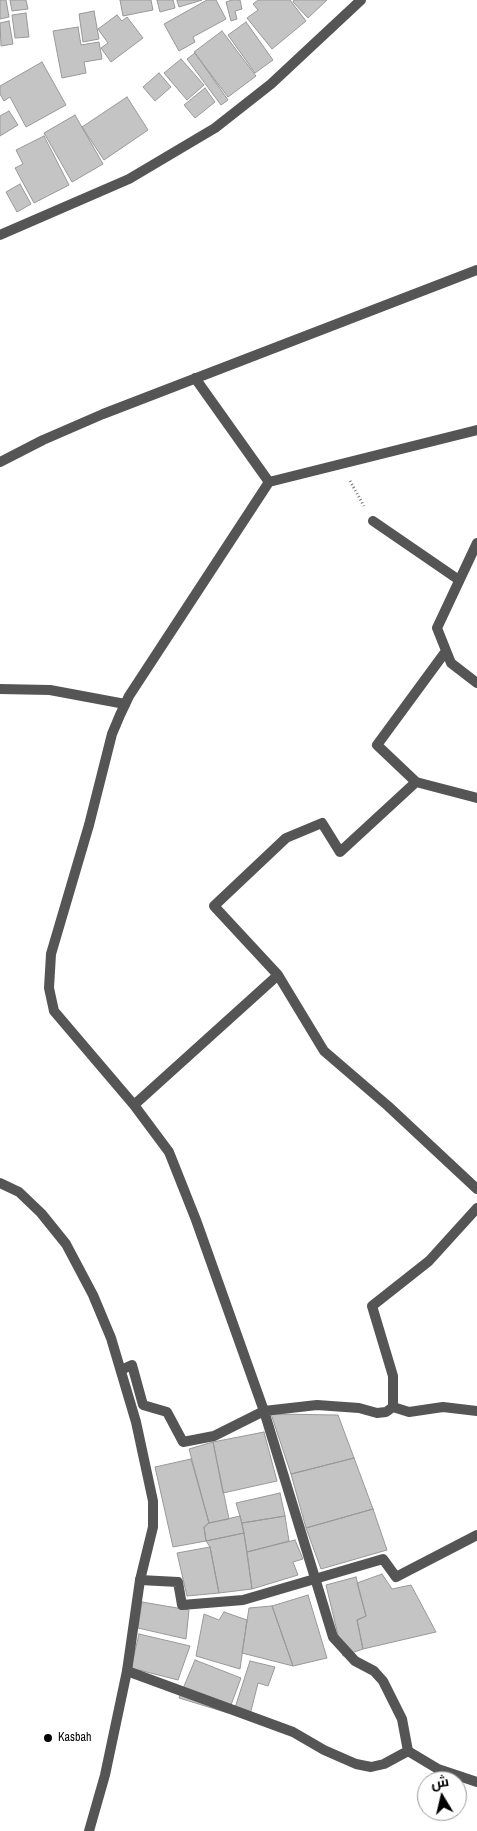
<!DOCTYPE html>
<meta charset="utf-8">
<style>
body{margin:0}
#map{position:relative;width:477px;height:1831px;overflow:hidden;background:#fff;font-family:"Archivo Narrow",Cairo,sans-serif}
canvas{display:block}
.north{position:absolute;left:417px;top:1771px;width:50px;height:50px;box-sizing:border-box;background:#fff;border:1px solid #999;border-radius:50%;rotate:351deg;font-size:14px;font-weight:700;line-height:20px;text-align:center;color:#000}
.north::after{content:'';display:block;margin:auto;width:18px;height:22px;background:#000;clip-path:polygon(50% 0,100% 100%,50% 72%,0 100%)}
</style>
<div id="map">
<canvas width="477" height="1831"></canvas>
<div class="north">ش</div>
</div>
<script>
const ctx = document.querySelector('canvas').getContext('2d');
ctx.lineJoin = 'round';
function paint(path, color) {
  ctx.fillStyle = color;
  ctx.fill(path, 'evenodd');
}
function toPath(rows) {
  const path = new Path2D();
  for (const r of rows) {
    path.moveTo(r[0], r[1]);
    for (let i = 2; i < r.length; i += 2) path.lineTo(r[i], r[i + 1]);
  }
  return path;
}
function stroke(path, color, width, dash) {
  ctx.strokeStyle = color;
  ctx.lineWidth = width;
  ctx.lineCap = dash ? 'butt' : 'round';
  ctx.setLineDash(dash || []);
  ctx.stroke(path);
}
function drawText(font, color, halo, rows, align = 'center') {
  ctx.font = font + ' "Archivo Narrow",sans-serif';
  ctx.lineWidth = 4.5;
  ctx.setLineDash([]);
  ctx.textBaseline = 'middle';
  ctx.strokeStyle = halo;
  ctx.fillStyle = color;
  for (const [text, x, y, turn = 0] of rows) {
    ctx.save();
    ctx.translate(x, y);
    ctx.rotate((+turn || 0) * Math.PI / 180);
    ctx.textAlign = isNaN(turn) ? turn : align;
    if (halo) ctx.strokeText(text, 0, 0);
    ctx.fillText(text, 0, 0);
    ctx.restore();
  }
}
const building = toPath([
 [0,0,6,0,9,17,0,19,0,0],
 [10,0,26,0,28,9,12,11,10,0],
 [120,0,151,0,153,10,123,16,120,0],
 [157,0,173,0,175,8,160,12,157,0],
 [177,0,202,0,179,7,177,0],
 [207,0,216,0,226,19,193,37,195,42,179,51,164,24,207,0],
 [232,0,240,0,242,9,235,11,237,19,231,21,226,2,232,0],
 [258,0,290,0,306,21,272,49,247,18,258,10,253,4,258,0],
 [294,0,327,0,308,18,293,2,294,0],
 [94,11,99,39,83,42,79,14,94,11],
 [26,13,29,37,15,38,12,15,26,13],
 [117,15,122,21,127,17,143,38,111,62,101,48,108,43,98,29,117,15],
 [9,21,13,44,1,46,0,23,9,21],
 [246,22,273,60,255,73,228,35,246,22],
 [78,27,81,45,99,42,102,59,84,62,86,73,62,78,53,31,78,27],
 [222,31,256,76,228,97,194,52,222,31],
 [195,53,228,100,221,105,187,59,195,53],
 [181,59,204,85,187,100,164,73,181,59],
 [42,62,66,105,26,127,10,97,4,101,0,94,0,86,42,62],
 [159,73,171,87,155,101,143,87,159,73],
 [205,88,215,102,195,118,184,105,205,88],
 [127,97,148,130,104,160,82,127,127,97],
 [9,111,18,125,0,136,0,116,9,111],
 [75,115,103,164,72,182,44,133,75,115],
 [44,136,69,185,34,203,15,168,23,164,16,150,44,136],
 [20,184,31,204,17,212,6,192,20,184],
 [271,1414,338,1415,354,1458,291,1474,271,1414],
 [264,1432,277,1481,223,1493,213,1442,264,1432],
 [213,1442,229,1519,209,1523,189,1449,213,1442],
 [354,1458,373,1509,306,1528,291,1474,354,1458],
 [191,1459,209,1523,204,1527,206,1541,173,1547,155,1467,191,1459],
 [280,1493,285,1516,242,1523,236,1503,280,1493],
 [373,1509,387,1550,321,1569,306,1528,373,1509],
 [240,1516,244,1533,206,1541,204,1527,209,1523,240,1516],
 [285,1516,289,1541,247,1552,242,1523,285,1516],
 [244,1533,252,1589,219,1593,210,1547,206,1541,244,1533],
 [295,1540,303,1559,293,1562,298,1575,252,1589,247,1552,295,1540],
 [210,1547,219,1593,187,1596,177,1553,210,1547],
 [382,1574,392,1589,411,1585,436,1632,363,1649,357,1620,366,1616,357,1583,382,1574],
 [356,1577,366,1616,357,1620,363,1649,343,1656,326,1585,356,1577],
 [308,1595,327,1658,293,1666,272,1606,308,1595],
 [142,1602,189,1610,186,1639,138,1628,142,1602],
 [272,1606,293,1666,242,1653,249,1608,272,1606],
 [224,1612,247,1620,240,1669,196,1656,204,1614,219,1620,224,1612],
 [139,1634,190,1646,178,1680,131,1668,139,1634],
 [195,1660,241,1678,228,1713,179,1698,195,1660],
 [250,1661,275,1667,268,1686,258,1683,249,1719,233,1714,250,1661]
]);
const path = toPath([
 [350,481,364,506]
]);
const pedestrian = toPath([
 [477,430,269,482,129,696,120,715,112,734,89,825,51,954,49,988,54,1011,134,1105,169,1152,196,1220,264,1411,333,1637,355,1661,374,1671,383,1681,402,1719,408,1751,438,1769,477,1782],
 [373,521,459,580],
 [477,543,437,628,451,663,477,683],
 [416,782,477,798],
 [278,975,214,906,286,838,322,823,340,852,416,782,377,745,446,651],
 [134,1105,278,975,324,1051,388,1106,477,1189],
 [121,1370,132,1365,143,1405,167,1412,183,1442,214,1436,264,1411,317,1405,359,1408,377,1413,386,1412,393,1407,409,1412,443,1407,477,1411],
 [393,1407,393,1376,372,1306,429,1261,477,1208],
 [140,1580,178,1582,182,1605,243,1600,383,1559,396,1577,477,1535],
 [127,1671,293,1732,324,1750,356,1764,371,1767,384,1764,408,1751]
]);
const minor = toPath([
 [0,235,129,179,215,128,271,84,361,0],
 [195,378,269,482],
 [0,462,43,440,103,414,477,270],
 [0,689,50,690,125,704],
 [0,1183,19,1192,41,1213,66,1244,93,1295,111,1338,136,1422,153,1501,153,1527,140,1580,127,1671,105,1775,89,1831]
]);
const markers = [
 [48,1738,5,"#000"]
];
const poiNames = [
 ["Kasbah",58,1738]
];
paint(building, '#c4c4c4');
stroke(building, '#999', 1);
stroke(path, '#777', 3, [1, 2.5]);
stroke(pedestrian, '#555', 10);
stroke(minor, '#555', 10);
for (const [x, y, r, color] of markers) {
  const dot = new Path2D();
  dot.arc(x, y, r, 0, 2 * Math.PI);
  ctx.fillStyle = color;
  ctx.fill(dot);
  stroke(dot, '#fff', 2);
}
drawText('12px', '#000', '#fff', poiNames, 'left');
</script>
